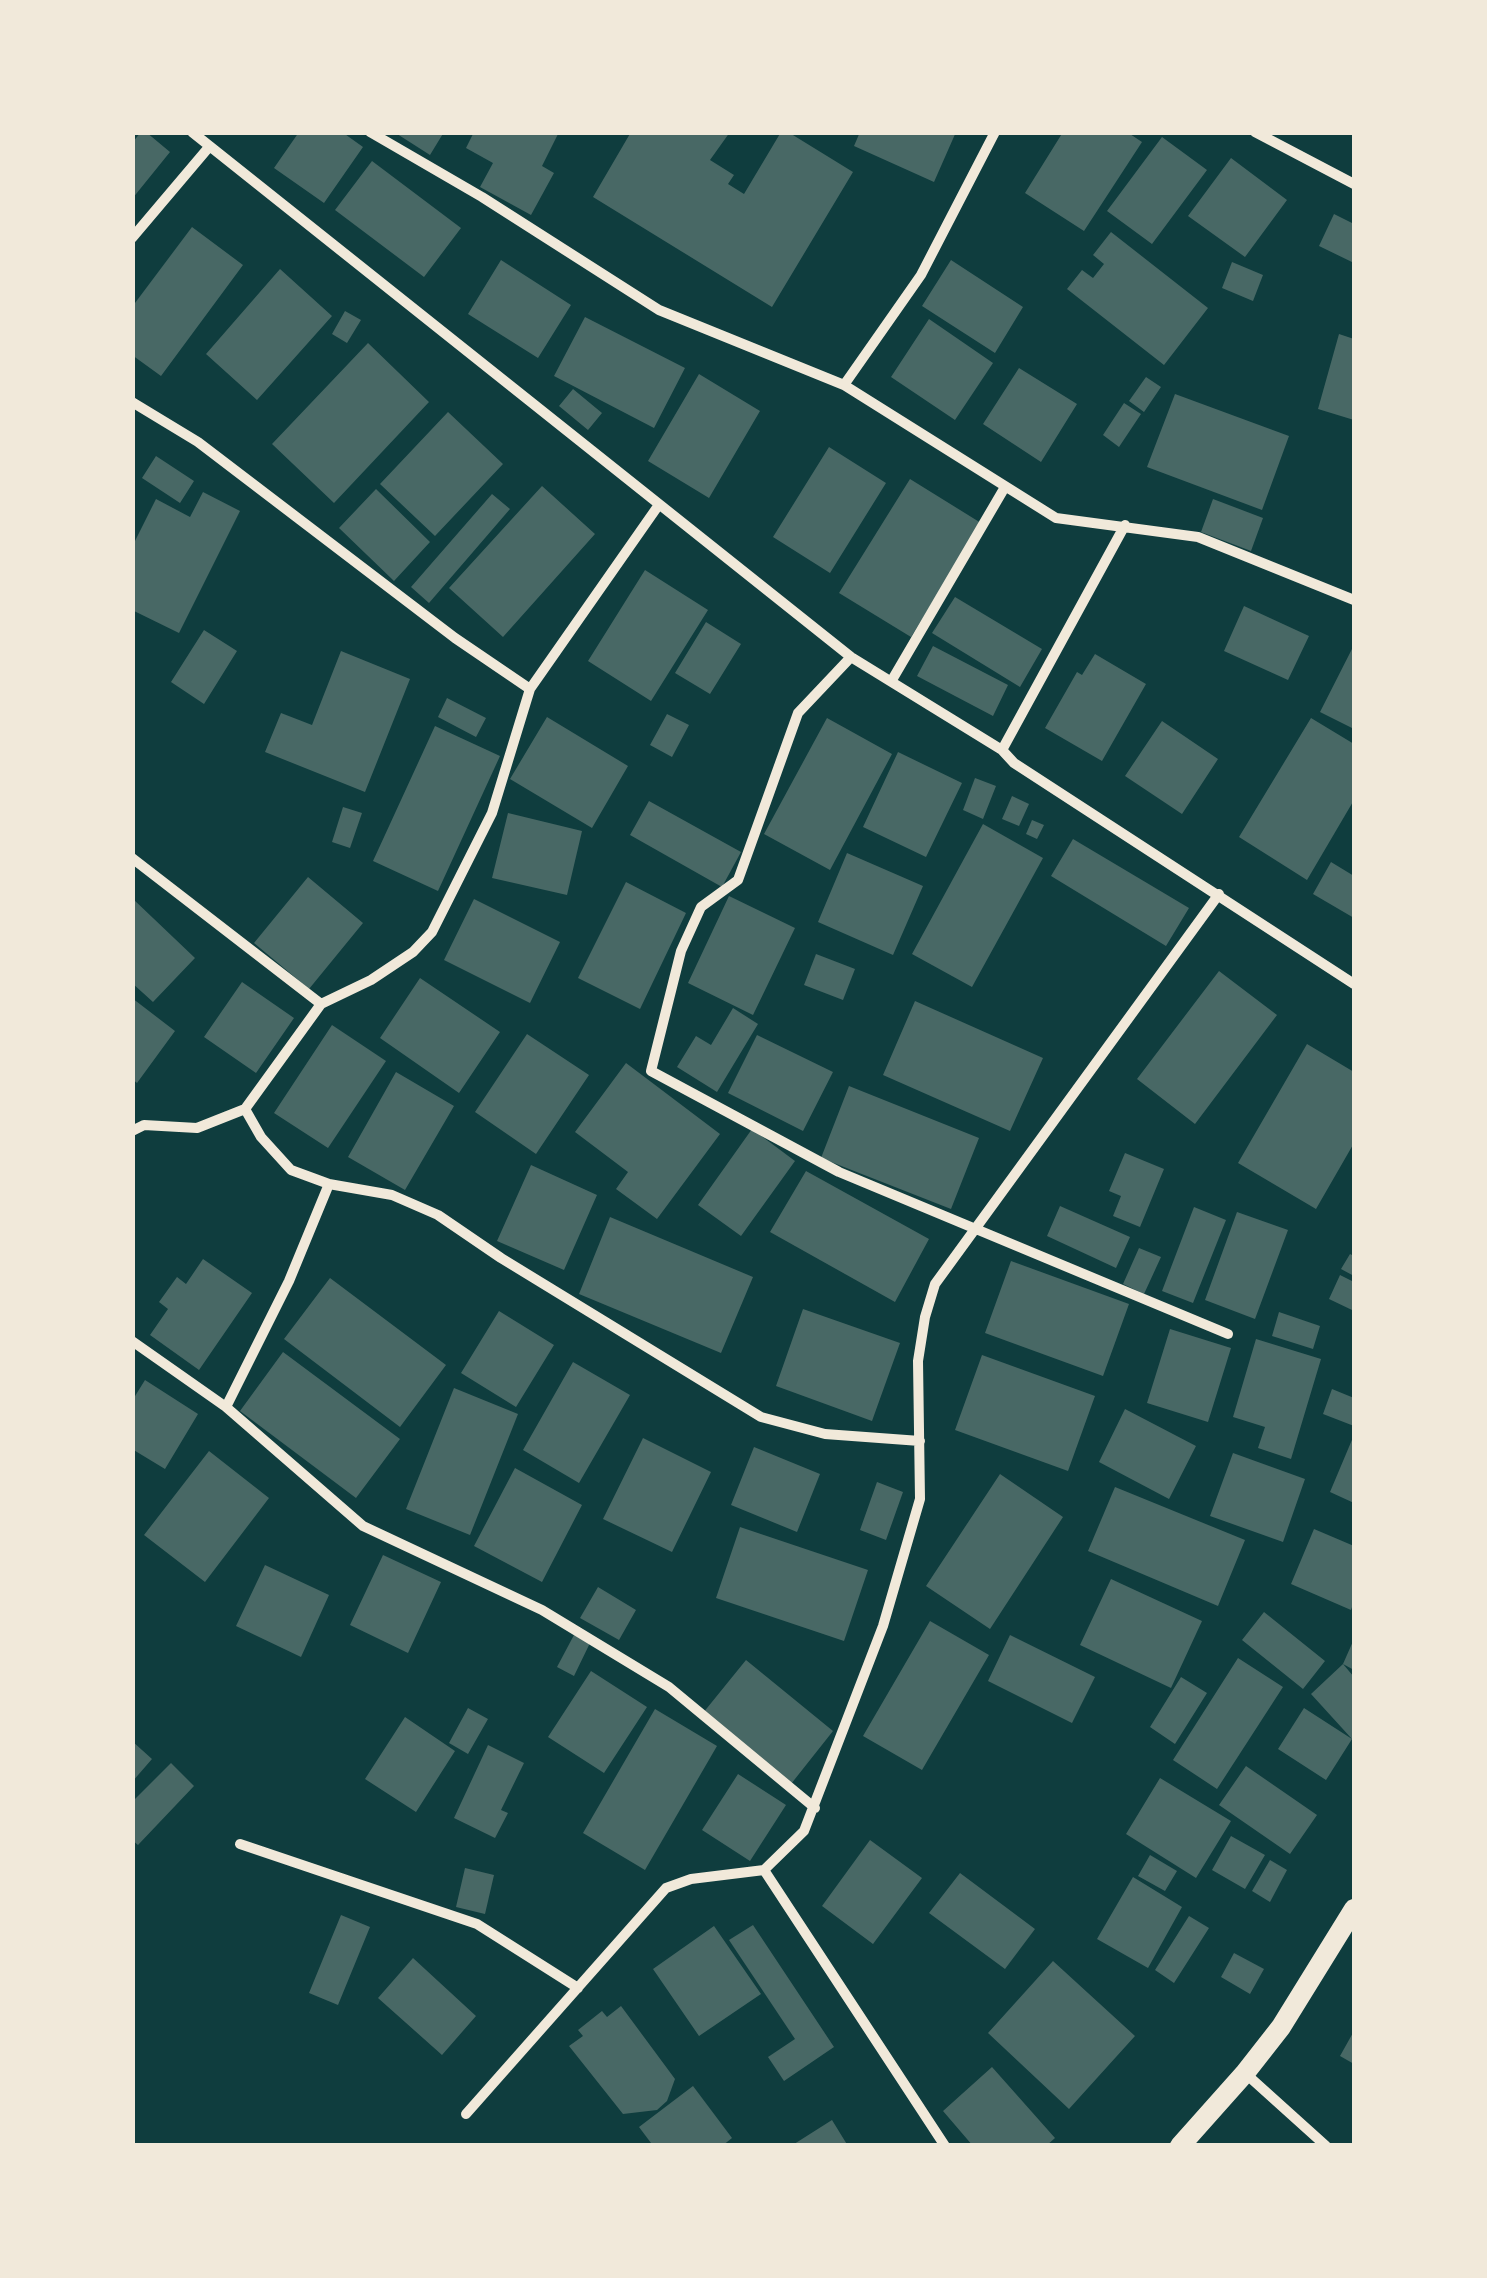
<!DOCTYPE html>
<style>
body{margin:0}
#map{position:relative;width:1487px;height:2278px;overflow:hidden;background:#0f3d3e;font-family:Signika,sans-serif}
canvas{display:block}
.frame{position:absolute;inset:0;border:135px solid #f1e9da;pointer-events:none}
</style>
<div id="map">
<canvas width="1487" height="2278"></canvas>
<div class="frame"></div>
</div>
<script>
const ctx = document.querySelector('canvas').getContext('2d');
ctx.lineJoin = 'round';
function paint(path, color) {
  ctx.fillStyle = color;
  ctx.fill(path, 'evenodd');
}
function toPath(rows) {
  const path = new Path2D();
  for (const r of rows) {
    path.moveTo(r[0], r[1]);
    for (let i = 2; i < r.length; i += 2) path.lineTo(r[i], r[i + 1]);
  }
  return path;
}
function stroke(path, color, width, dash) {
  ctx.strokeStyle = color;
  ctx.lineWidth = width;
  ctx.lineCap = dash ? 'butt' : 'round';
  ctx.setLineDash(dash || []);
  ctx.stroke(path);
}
const building = toPath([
 [141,132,146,132,170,152,132,199,132,143],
 [299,132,342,132,363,147,324,203,274,168],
 [394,132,444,132,430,155],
 [474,132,559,132,542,166,554,173,531,215,480,187,493,163,466,148],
 [631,132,730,132,710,160,734,175,728,184,744,194,781,132,788,132,853,172,772,307,593,197],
 [860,132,956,132,934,182,854,146],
 [1063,132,1127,132,1142,142,1084,231,1025,193],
 [1162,137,1207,170,1152,244,1107,211],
 [1231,158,1287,200,1245,257,1188,216],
 [372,161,461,228,424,277,335,210],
 [1334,214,1354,224,1354,263,1319,246],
 [192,227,243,265,161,376,132,355,132,307],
 [1111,232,1208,308,1164,365,1067,289,1082,270,1093,278,1104,264,1093,255],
 [501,260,571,305,538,358,468,314],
 [951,260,1023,307,995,353,922,306],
 [1232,262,1263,275,1253,301,1222,288],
 [280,269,332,316,257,400,206,354],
 [345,311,361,320,347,343,332,334],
 [585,317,685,368,654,428,554,376],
 [929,319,993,363,955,420,891,377],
 [1339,334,1354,339,1354,420,1318,409],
 [368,343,429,402,334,503,272,444],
 [1019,368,1077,404,1041,462,983,424],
 [699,374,760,411,709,498,648,461],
 [1146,377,1161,387,1144,412,1129,401],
 [573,389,602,413,588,430,559,406],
 [1175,394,1289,436,1262,510,1147,467],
 [1124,403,1141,414,1119,447,1103,435],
 [448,412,503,464,435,536,380,484],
 [829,447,886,483,830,573,773,537],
 [156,456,194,481,180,503,142,478],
 [910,479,981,523,911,637,839,593],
 [542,486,595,534,503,637,449,588],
 [376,489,430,542,394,581,339,528],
 [203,492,240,511,179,633,132,610,132,547,156,499,190,517],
 [492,494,510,509,429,603,411,587],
 [1213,499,1263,518,1251,551,1201,532],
 [645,570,708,610,651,701,588,661],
 [955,597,1042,649,1020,687,932,633],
 [1244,606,1309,636,1288,680,1224,651],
 [706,622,741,644,710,694,675,673],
 [204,630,237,651,204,704,171,682],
 [1354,645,1354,729,1320,712],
 [933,646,1008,685,993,716,917,676],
 [341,651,410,679,365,792,265,752,281,713,312,725],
 [1095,654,1146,684,1102,761,1045,728,1077,672,1082,675],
 [447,698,486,718,476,737,438,717],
 [667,714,689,725,672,757,650,745],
 [547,717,628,766,592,828,510,779],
 [827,718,892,754,830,870,764,834],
 [1311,718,1354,744,1354,800,1307,880,1239,837],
 [1162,721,1218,759,1182,814,1125,776],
 [435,726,500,756,438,891,373,861],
 [898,752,962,783,926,857,863,827],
 [975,778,996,786,983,819,963,810],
 [1012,796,1029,804,1019,826,1002,819],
 [649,801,741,852,722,887,630,835],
 [343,807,362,813,350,848,332,842],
 [508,813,582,831,567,895,492,878],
 [1032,820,1044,825,1037,839,1026,834],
 [983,824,1043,858,972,987,912,954],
 [1073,839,1189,908,1166,946,1051,876],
 [847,853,923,886,893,955,818,922],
 [1331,862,1354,876,1354,918,1313,894],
 [308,877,363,923,309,989,254,943],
 [626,882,686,913,640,1009,578,978],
 [729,896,795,928,753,1015,688,983],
 [132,898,195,958,153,1002,132,983],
 [474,899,560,942,530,1003,444,960],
 [816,954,855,969,843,1000,804,985],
 [1219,971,1277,1015,1195,1124,1137,1079],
 [420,978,500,1032,459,1093,380,1038],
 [242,982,294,1018,256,1073,204,1037],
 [132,998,175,1031,137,1083,132,1079],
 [915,1001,1043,1058,1010,1131,883,1075],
 [733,1008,758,1024,717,1092,677,1067,696,1036,711,1045],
 [332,1025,386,1061,328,1148,274,1113],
 [527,1034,589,1075,536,1154,475,1112],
 [757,1035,833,1072,803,1131,728,1093],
 [1307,1044,1354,1072,1354,1143,1316,1209,1238,1163],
 [626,1063,720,1134,657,1219,616,1189,628,1172,575,1132],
 [396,1072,454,1106,405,1190,348,1157],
 [849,1086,979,1138,951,1209,821,1158],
 [752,1129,795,1161,741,1236,698,1205],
 [1125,1153,1164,1169,1140,1227,1113,1216,1121,1196,1109,1191],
 [531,1165,597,1195,564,1270,497,1241],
 [806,1171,929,1239,895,1302,770,1232],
 [1060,1206,1130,1237,1116,1268,1047,1236],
 [1194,1207,1226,1220,1193,1303,1162,1291],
 [1237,1212,1288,1230,1255,1319,1205,1300],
 [610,1217,753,1277,721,1353,579,1294],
 [1139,1248,1161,1257,1144,1294,1123,1284],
 [1350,1254,1354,1256,1354,1276,1341,1269],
 [203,1259,252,1293,199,1370,150,1335,168,1309,159,1302,177,1277,186,1284],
 [1011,1261,1129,1304,1103,1376,985,1333],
 [1340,1275,1354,1282,1352,1310,1329,1299],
 [330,1278,446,1365,400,1427,284,1339],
 [803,1309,900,1343,872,1421,776,1386],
 [499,1311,554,1345,516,1407,461,1373],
 [1279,1312,1320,1326,1313,1349,1272,1336],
 [1170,1329,1231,1348,1208,1422,1147,1403],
 [1256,1339,1321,1359,1291,1459,1258,1448,1265,1427,1233,1417],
 [283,1352,400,1439,356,1498,240,1411],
 [982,1355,1095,1396,1068,1471,955,1430],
 [573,1362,630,1395,579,1483,523,1450],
 [145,1380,198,1414,165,1469,132,1449,132,1401],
 [454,1388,518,1414,470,1535,406,1509],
 [1332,1389,1354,1398,1354,1426,1323,1414],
 [1125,1409,1196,1446,1169,1499,1099,1462],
 [1354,1435,1354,1503,1330,1492],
 [643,1438,711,1472,672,1552,603,1519],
 [754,1447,820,1474,797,1532,731,1505],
 [209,1451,269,1498,205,1582,144,1535],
 [1233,1453,1305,1479,1283,1542,1210,1516],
 [515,1468,582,1505,542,1582,474,1546],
 [1000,1474,1063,1517,990,1629,926,1586],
 [877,1482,903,1492,886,1540,860,1530],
 [1115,1487,1245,1540,1218,1606,1088,1551],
 [740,1527,868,1570,844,1641,716,1598],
 [1314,1529,1354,1546,1354,1601,1351,1610,1291,1584],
 [383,1555,441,1582,408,1653,350,1625],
 [265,1565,329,1595,301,1657,236,1626],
 [1111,1579,1202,1621,1171,1688,1080,1645],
 [598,1587,636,1610,619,1640,580,1618],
 [1264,1612,1325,1661,1303,1689,1242,1640],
 [930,1621,989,1655,922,1770,863,1736],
 [574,1635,590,1643,574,1676,557,1667],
 [1010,1635,1095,1677,1072,1723,988,1681],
 [1354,1639,1354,1670,1343,1664,1354,1677,1352,1739,1311,1694,1343,1664],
 [1238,1658,1283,1687,1217,1789,1173,1760],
 [746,1660,833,1731,791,1784,703,1713],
 [591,1671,647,1707,604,1773,548,1737],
 [1181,1677,1207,1693,1175,1744,1150,1727],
 [468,1708,488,1719,468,1754,449,1743],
 [1304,1708,1352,1739,1326,1780,1278,1749],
 [655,1709,717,1746,645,1870,583,1833],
 [405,1717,455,1751,416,1812,365,1779],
 [132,1741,152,1759,132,1782],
 [488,1745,524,1763,501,1810,508,1813,495,1838,454,1818],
 [171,1763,194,1786,138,1845,132,1840,132,1802],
 [1246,1766,1317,1815,1290,1854,1219,1805],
 [738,1774,786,1805,750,1861,702,1830],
 [1160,1778,1231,1821,1196,1878,1126,1834],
 [1231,1836,1265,1855,1245,1889,1212,1870],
 [870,1840,922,1878,873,1944,822,1906],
 [1150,1855,1177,1871,1165,1891,1138,1876],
 [1270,1860,1287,1870,1270,1902,1252,1891],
 [465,1868,494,1875,485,1914,456,1907],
 [960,1873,1035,1929,1005,1969,929,1913],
 [1133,1877,1182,1907,1148,1968,1097,1939],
 [341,1915,370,1927,338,2005,309,1993],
 [1189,1916,1209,1928,1174,1983,1155,1970],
 [753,1925,834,2047,784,2081,768,2057,795,2039,729,1940],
 [714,1926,761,1994,699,2036,653,1969],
 [1234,1953,1264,1969,1250,1994,1221,1977],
 [413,1958,476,2016,442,2055,378,1998],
 [1053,1961,1135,2036,1069,2109,988,2033],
 [621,2006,675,2079,667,2101,657,2110,623,2114,569,2046,583,2036,578,2030,602,2011,607,2017],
 [1354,2031,1354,2064,1340,2056],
 [992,2067,1055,2138,1046,2146,973,2146,943,2111],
 [693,2086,732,2138,722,2146,648,2146,651,2143,639,2127],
 [832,2120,848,2146,791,2146]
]);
const minor = toPath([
 [192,132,851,657,1002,750,1014,763,1354,984],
 [370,132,482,197,659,310,844,385,1056,518,1198,537,1354,600],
 [1255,132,1354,184],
 [132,238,209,147],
 [844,385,921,275,995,132],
 [132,402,198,442,455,638,530,689],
 [851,657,798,713,738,880,701,907,681,951,651,1071,839,1172,1228,1334],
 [892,680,1005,487],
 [1002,750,1125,525],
 [132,858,321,1004],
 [245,1109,261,1137,291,1170,329,1184,392,1195,438,1215,501,1258,761,1417,825,1434,920,1441],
 [132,1131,144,1125,197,1128,245,1109,321,1004,371,980,413,952,432,932,492,813,530,689,658,506],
 [132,1341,226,1407,363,1526,542,1610,669,1687,815,1808],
 [226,1407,289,1281,329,1184],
 [240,1844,477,1924,578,1988],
 [764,1870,945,2146],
 [1245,2073,1326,2146],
 [466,2114,666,1888,691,1879,764,1870,804,1831,883,1626,920,1499,918,1361,925,1317,935,1284,1219,894]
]);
const secondary = toPath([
 [1180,2146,1245,2073,1281,2027,1354,1909]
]);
paint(building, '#486865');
stroke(minor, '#f1e9da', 10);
stroke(secondary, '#f1e9da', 20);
</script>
